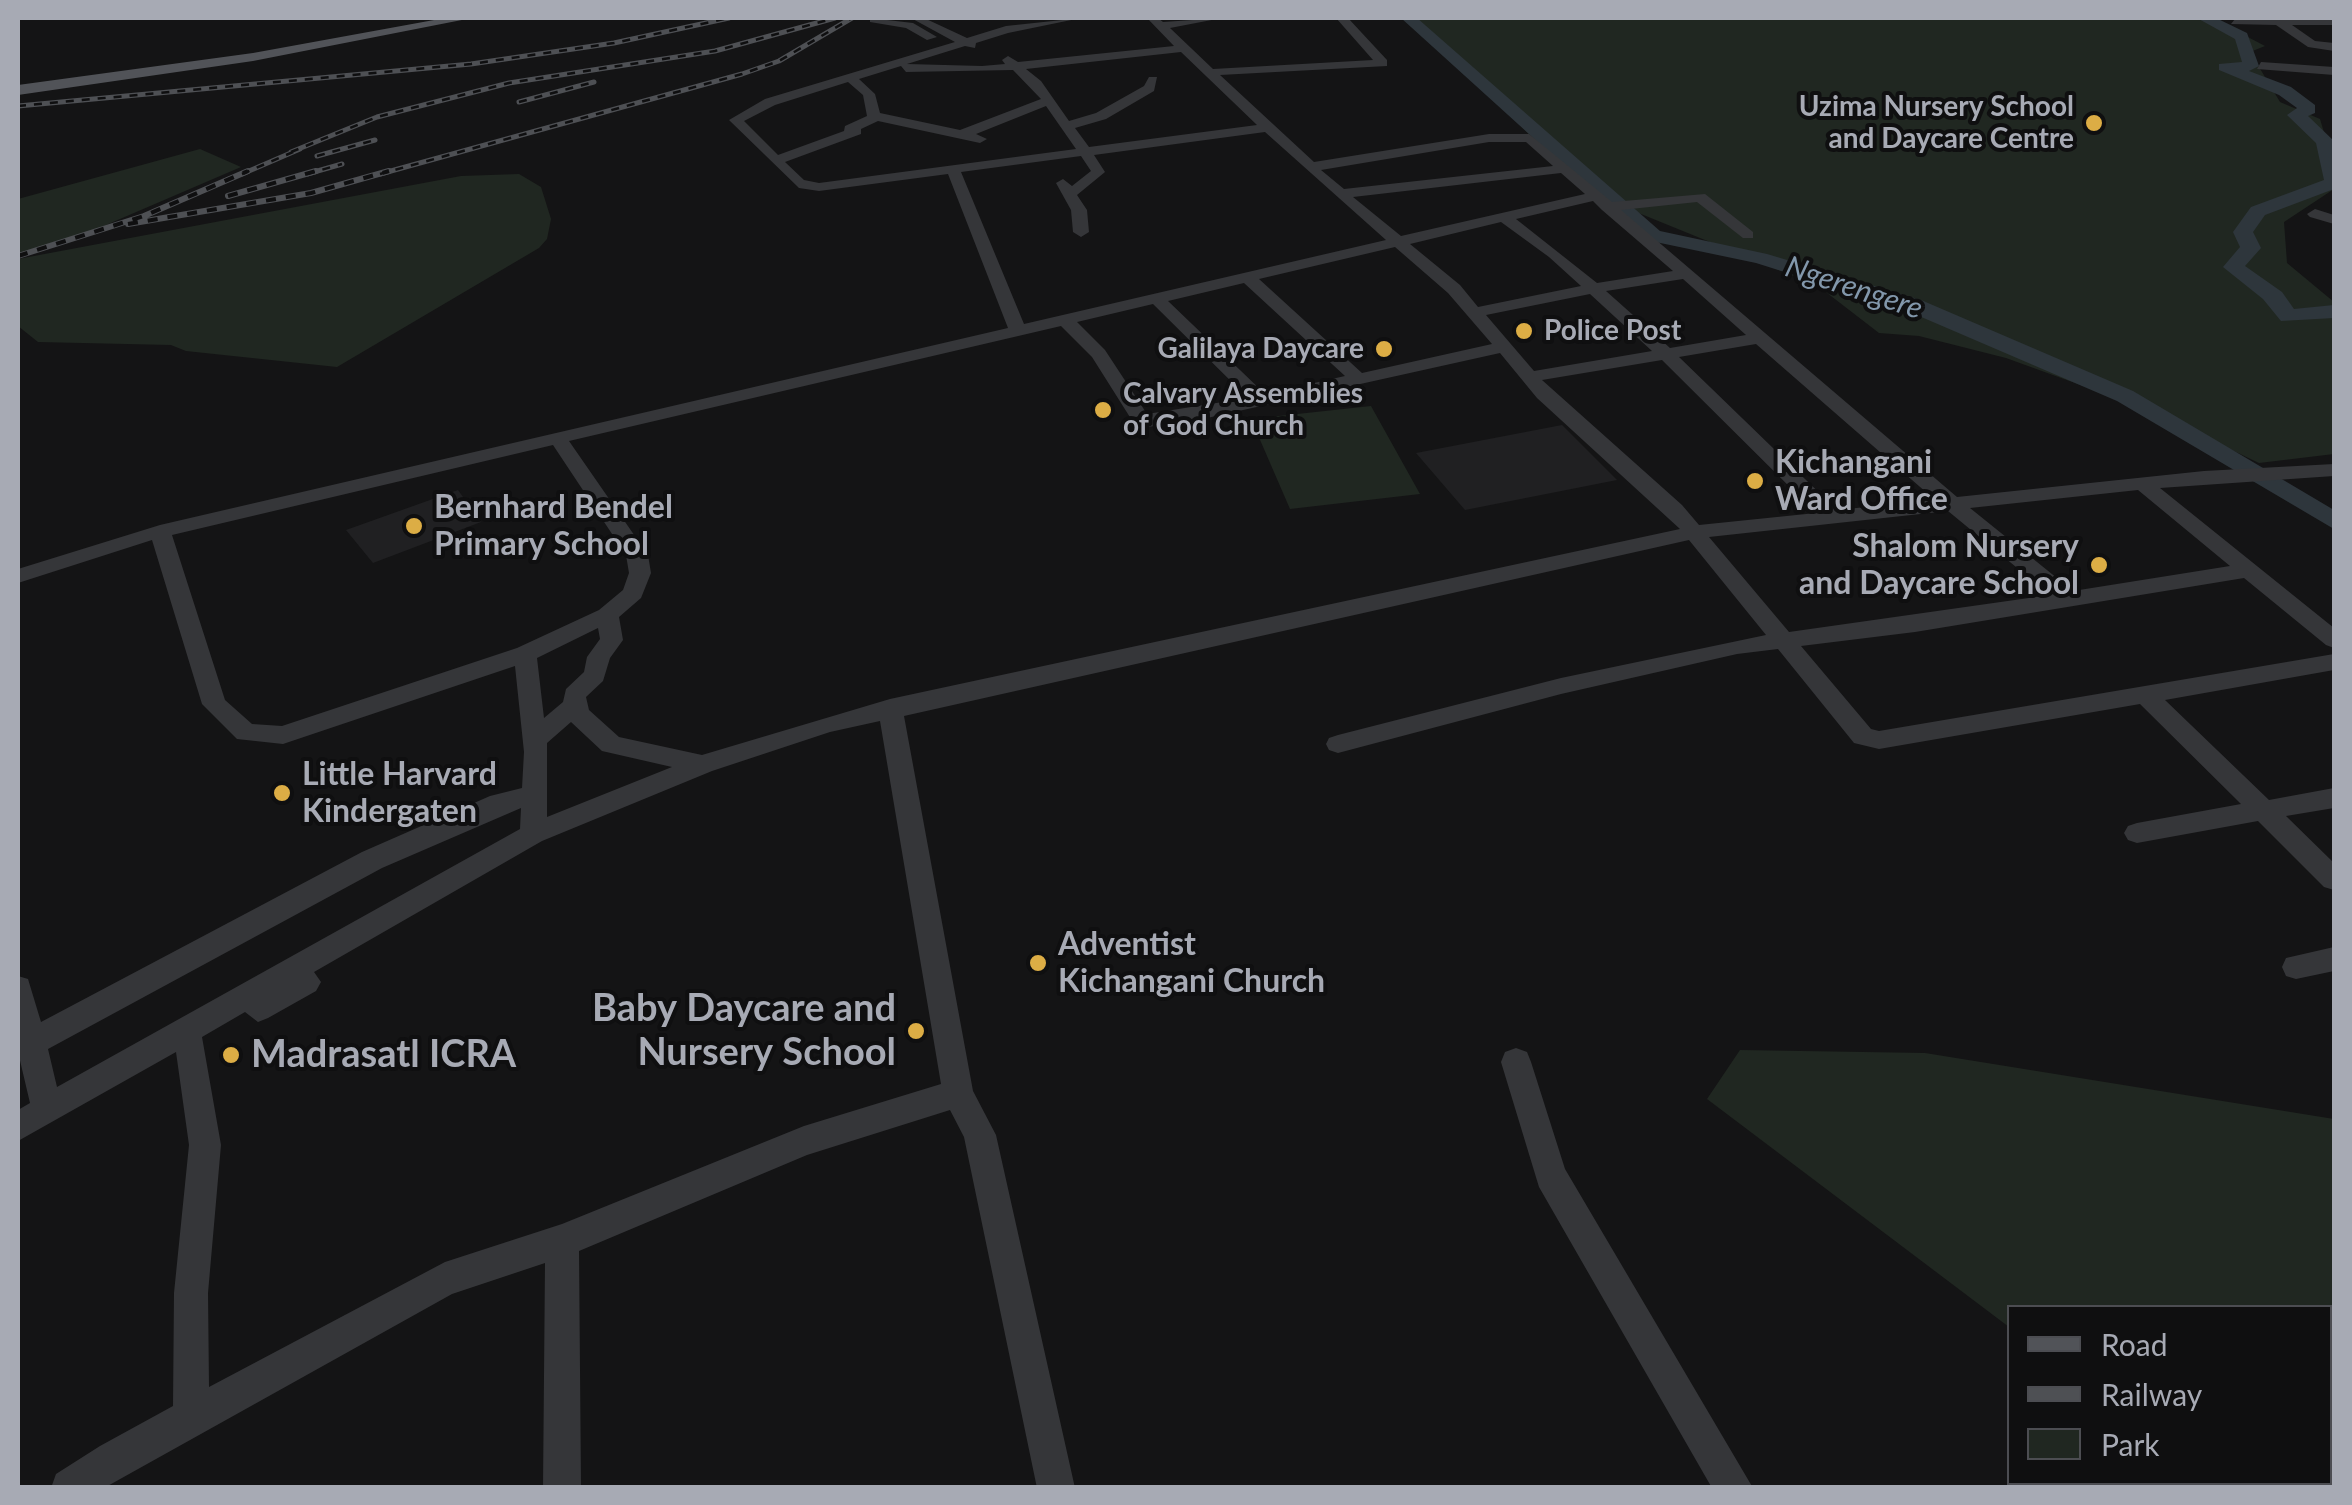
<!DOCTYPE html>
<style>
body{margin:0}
#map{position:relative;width:2352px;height:1505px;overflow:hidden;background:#141415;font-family:Lato,sans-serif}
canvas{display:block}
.frame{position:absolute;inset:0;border:20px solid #a7aab4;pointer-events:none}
.legend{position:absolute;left:2007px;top:1305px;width:325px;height:180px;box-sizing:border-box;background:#0f0f10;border:2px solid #4c4d52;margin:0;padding:12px 18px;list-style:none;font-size:30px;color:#a7aab4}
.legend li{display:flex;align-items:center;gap:20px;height:50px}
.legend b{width:50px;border:2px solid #4c4d52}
</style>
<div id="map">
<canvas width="2352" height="1505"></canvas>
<div class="frame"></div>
<ul class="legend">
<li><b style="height:12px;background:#515358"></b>Road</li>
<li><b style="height:12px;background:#4e5054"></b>Railway</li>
<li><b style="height:28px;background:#202721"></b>Park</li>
</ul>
</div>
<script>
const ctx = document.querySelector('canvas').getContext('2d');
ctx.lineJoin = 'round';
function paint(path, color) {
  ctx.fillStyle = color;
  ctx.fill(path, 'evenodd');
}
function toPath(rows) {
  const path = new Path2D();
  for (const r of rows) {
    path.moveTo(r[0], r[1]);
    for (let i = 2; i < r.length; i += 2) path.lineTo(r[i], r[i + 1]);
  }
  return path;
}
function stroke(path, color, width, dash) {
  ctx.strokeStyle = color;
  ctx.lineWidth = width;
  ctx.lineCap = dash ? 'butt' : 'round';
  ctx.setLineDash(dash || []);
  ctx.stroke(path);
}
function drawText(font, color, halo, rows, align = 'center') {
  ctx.font = font + ' Lato,sans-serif';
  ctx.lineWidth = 8;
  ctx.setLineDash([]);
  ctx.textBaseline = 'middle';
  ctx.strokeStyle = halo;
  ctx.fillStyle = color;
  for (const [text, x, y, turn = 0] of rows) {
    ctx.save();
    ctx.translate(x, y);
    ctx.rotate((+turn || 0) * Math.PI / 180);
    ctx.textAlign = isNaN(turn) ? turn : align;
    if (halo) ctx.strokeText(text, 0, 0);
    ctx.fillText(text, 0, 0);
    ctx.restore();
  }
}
const built = toPath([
 [1562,425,1617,480,1465,510,1416,453],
 [458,490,481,522,373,563,346,530]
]);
const green = toPath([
 [1412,18,2209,18,2225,25,2265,46,2250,52,2280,102,2320,119,2334,166,2334,189,2284,222,2287,263,2334,302,2334,454,2259,463,2144,408,2006,358,1919,336,1879,333,1818,286,1587,192],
 [200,149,241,167,92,231,18,255,18,199],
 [519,174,541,187,551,219,547,239,539,248,337,367,186,351,171,345,38,342,18,326,18,259,461,176],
 [1371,406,1420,494,1290,509,1251,419],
 [1740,1050,1925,1053,2334,1119,2334,1487,2221,1488,2215,1483,2330,1482,2330,1308,2010,1308,2009,1327,1707,1099]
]);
const river = toPath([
 [1401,18,1417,18,1660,231,1767,254,1921,300,2133,391,2334,510,2334,529,2117,401,1905,310,1756,263,1646,240,1401,18],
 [2197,18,2216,18,2247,33,2259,66,2249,71,2291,87,2315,105,2315,113,2308,116,2334,141,2334,189,2265,215,2253,232,2261,248,2245,266,2282,292,2294,309,2334,305,2334,318,2281,321,2263,299,2223,267,2240,247,2233,232,2251,207,2324,180,2316,143,2287,115,2297,108,2279,95,2219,70,2219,64,2242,62,2235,39,2197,18]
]);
const minor = toPath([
 [870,18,913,23,937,37,927,40,906,28,870,22,870,18],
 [911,18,924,18,967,38,1006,26,1081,18,1008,33,976,43,975,48,965,46,907,64,982,66,1005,64,1002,60,1008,56,1018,62,1174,46,1147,18,1158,18,1163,22,1222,18,1170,28,1213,69,1373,60,1336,18,1348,18,1387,60,1387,66,1220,75,1314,162,1489,134,1529,134,1612,202,1705,194,1753,232,1753,238,1743,238,1697,202,1621,210,1957,497,2204,471,2334,464,2334,476,2160,488,2334,628,2334,648,2326,645,2244,578,1915,632,1801,646,1871,729,1879,731,2334,654,2334,670,2165,700,2269,800,2334,788,2334,808,2286,816,2334,863,2334,890,2324,887,2258,821,2137,843,2128,840,2124,833,2128,826,2137,823,2241,804,2140,704,1879,749,1854,743,1778,649,1737,654,1561,694,1338,753,1329,750,1326,744,1329,738,1338,735,1561,678,1766,635,1689,540,904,716,973,1091,996,1135,1075,1488,1037,1488,964,1137,950,1110,807,1155,579,1251,581,1488,543,1488,545,1263,452,1294,104,1488,51,1488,56,1474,100,1446,173,1406,174,1293,189,1145,176,1052,18,1141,18,1110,30,1103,18,1052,18,976,28,979,41,1022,362,852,490,796,522,788,524,752,515,666,283,744,237,739,202,704,152,540,18,583,18,569,160,525,1008,328,948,174,819,191,799,188,729,120,765,99,955,42,911,18],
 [1181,52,1257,125,1089,147,1075,128,1106,119,1154,91,1157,77,1149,77,1144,86,1096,113,1069,121,1041,81,1026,69,1181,52],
 [901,66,906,72,1013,70,1041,99,960,130,880,113,875,94,859,79,901,66],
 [848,82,863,95,867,116,845,126,844,131,778,155,744,121,775,105,848,82],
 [1046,106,1076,149,819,183,804,180,785,162,861,134,861,129,878,121,980,143,987,139,976,134,1046,106],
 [1265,132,1386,240,1024,324,961,172,1081,156,1091,171,1072,186,1063,179,1056,183,1071,210,1073,232,1081,237,1089,232,1087,210,1077,195,1105,172,1094,155,1265,132],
 [1489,142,1526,142,1553,166,1344,189,1321,170,1489,142],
 [1561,173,1585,194,1401,236,1353,197,1561,173],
 [1593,201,1602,210,1673,271,1597,283,1516,219,1593,201],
 [1501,222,1549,257,1581,286,1478,307,1460,285,1410,244,1501,222],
 [1395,247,1448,293,1492,344,1362,373,1259,279,1395,247],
 [1683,279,1746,335,1670,348,1606,291,1683,279],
 [1244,283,1345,376,1265,394,1168,301,1244,283],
 [1590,294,1652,351,1534,371,1486,315,1590,294],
 [1153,304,1248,398,1147,414,1105,350,1077,322,1153,304],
 [1061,326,1092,357,1133,422,1147,427,1198,420,1500,353,1537,398,1680,529,890,699,702,755,619,737,589,710,586,697,603,681,610,658,623,640,619,617,641,598,651,573,648,555,569,441,1061,326],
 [1756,344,1935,500,1837,510,1679,357,1756,344],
 [1662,360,1816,513,1699,525,1682,505,1542,380,1662,360],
 [553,445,626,555,629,573,623,590,599,610,517,648,282,726,252,724,225,700,172,535,553,445],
 [2138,490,2230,566,2073,591,1970,508,2138,490],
 [1948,511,2050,595,1789,632,1709,537,1948,511],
 [598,628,600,639,587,657,584,672,566,689,563,702,544,718,537,658,598,628],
 [880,721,941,1084,804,1126,562,1224,445,1262,209,1387,208,1293,221,1145,202,1037,245,1012,258,1022,268,1018,316,991,321,982,314,972,542,841,712,771,830,732,880,721],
 [571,722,602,751,672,767,547,817,547,743,571,722],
 [521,808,520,829,57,1087,48,1049,382,868,521,808],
 [2235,19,2334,19,2334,25,2292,25,2315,41,2334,43,2334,51,2308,47,2276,25,2231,24,2235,19],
 [2261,62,2334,67,2334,75,2257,69,2261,62],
 [2315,209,2334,215,2334,224,2310,217,2307,214,2315,209],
 [2334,947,2334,971,2296,979,2286,976,2282,967,2286,958,2334,947],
 [1516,1048,1527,1052,1531,1062,1565,1169,1753,1488,1712,1488,1539,1187,1501,1062,1505,1052,1516,1048]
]);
const major = toPath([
 [445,18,472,18,253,61,18,95,18,85,253,53,445,18]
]);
const railFar1 = toPath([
 [519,102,594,82],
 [18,106,471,64,614,43,729,18],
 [291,152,377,117,509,83,715,51,835,18],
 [317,156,375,140],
 [242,174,300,149],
 [307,174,342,164],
 [380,174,742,74,779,61,852,18]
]);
const rail = toPath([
 [228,196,316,171],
 [128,224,311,193,389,171],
 [18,256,144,216,248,171]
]);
const markers = [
 [2094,123,10,"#dcad45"],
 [1524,331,10,"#dcad45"],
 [1384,349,10,"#dcad45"],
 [1103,410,10,"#dcad45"],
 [1755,481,10,"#dcad45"],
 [414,526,10,"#dcad45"],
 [2099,565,10,"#dcad45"],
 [282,793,10,"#dcad45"],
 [1038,963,10,"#dcad45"],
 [916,1031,10,"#dcad45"],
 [231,1055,10,"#dcad45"]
];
const farPoinames = [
 ["Uzima Nursery School",2074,107],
 ["and Daycare Centre",2074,139],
 ["Police Post",1544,331,"left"],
 ["Galilaya Daycare",1364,349],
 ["Calvary Assemblies",1123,394,"left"],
 ["of God Church",1123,426,"left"]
];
const farWaternames = [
 ["Ngerengere",1854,288,18]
];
const poiNames = [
 ["Kichangani",1775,463],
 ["Ward Office",1775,500],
 ["Bernhard Bendel",434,508],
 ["Primary School",434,545],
 ["Shalom Nursery",2079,547,"right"],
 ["and Daycare School",2079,584,"right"],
 ["Little Harvard",302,775],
 ["Kindergaten",302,812],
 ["Adventist",1058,945],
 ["Kichangani Church",1058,982]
];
const nearPoinames = [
 ["Baby Daycare and",896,1009],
 ["Nursery School",896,1053],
 ["Madrasatl ICRA",251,1055,"left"]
];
paint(built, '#202022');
paint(green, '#202721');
paint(river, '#2e363c');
paint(minor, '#353639');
paint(major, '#515358');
stroke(railFar1, '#4e5054', 5);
stroke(rail, '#4e5054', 6);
stroke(railFar1, '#0f0f10', 2.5, [8]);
stroke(rail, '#0f0f10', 4, [10]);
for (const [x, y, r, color] of markers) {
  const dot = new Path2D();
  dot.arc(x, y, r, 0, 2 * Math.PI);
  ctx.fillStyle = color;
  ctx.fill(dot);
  stroke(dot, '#0f0f10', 4);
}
drawText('bold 28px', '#a7aab4', '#0f0f10', farPoinames, 'right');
drawText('italic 30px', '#8297ab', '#0f0f10', farWaternames);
drawText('bold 32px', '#a7aab4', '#0f0f10', poiNames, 'left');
drawText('bold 38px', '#a7aab4', '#0f0f10', nearPoinames, 'right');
</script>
